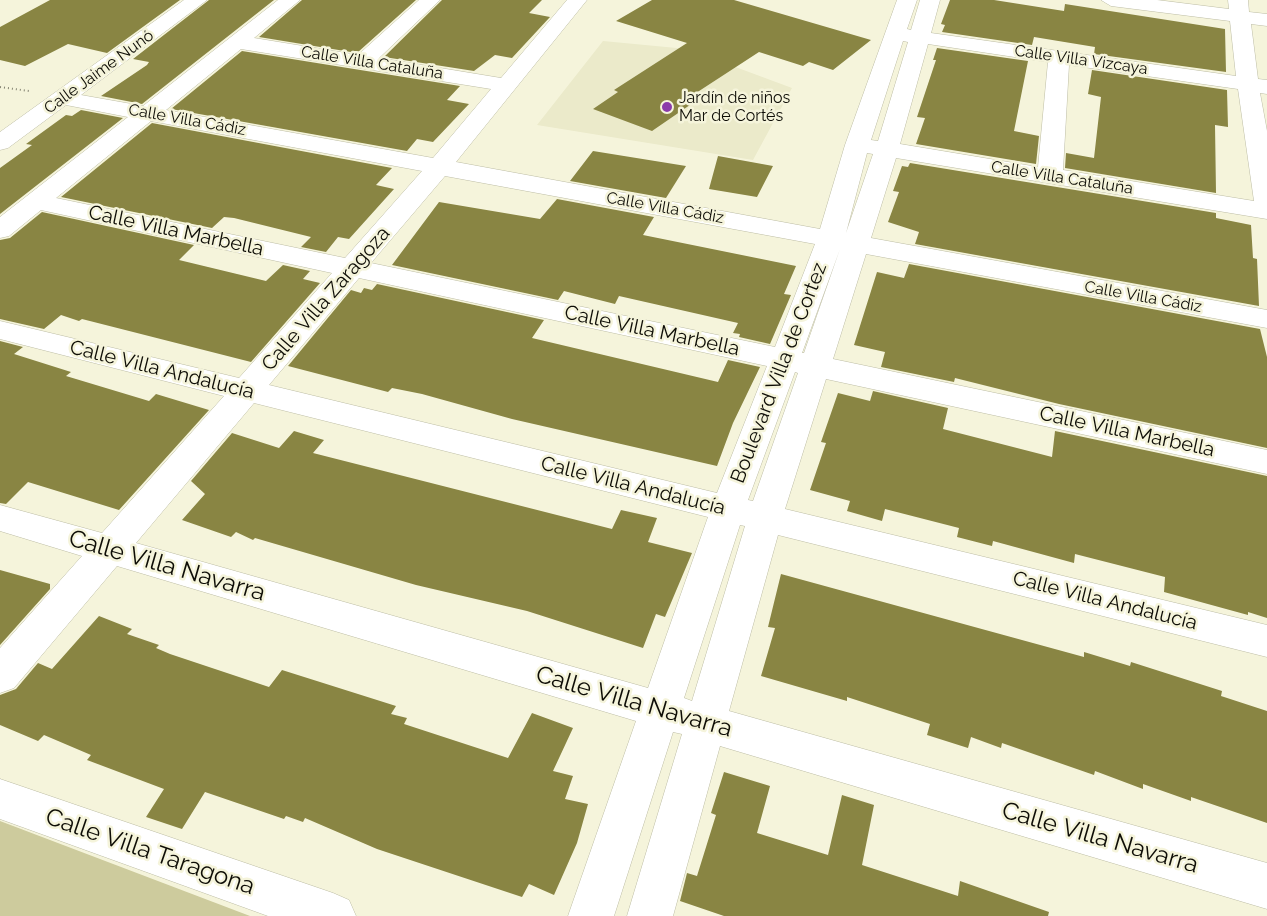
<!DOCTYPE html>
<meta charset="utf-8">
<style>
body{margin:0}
canvas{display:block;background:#f5f4db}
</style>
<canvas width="1267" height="916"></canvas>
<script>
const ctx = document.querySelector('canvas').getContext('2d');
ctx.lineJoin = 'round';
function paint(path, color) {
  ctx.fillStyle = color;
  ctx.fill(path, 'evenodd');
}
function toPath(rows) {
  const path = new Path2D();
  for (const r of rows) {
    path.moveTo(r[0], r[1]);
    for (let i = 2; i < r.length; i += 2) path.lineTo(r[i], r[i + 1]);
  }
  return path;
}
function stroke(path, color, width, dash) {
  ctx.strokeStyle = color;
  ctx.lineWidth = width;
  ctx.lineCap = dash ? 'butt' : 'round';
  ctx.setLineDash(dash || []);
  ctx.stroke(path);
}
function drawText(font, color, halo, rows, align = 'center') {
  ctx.font = font + ' Raleway,sans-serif';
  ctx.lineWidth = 5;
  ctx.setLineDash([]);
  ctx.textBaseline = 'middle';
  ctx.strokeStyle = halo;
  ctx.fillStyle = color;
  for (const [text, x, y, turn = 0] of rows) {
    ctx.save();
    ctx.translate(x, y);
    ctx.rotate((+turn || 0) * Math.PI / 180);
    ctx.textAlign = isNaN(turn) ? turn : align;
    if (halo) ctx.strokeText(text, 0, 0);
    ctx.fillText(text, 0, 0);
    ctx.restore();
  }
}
const built = toPath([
 [603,41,687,49,792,88,753,160,537,125]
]);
const green = toPath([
 [0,821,250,916,0,916]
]);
const building = toPath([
 [50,0,180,0,107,53,68,44,25,66,0,60,0,27],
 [209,0,274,0,142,104,101,96,147,65,149,62,133,59],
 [302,0,416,0,357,53,259,37],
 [442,0,542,0,529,13,550,17,512,58,495,55,474,71,384,57],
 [652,0,734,0,871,40,833,70,809,62,803,66,759,52,696,93,703,96,652,131,593,109,618,92,614,90,687,43,616,21],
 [950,0,994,0,1064,11,1065,4,1225,29,1226,72,1094,54,1095,47,1034,37,1032,45,942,32,945,25,941,24],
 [937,48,1028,61,1014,131,1039,136,1036,164,916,144,925,118,917,117,936,60,933,60],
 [242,51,460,86,447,100,469,104,433,142,417,139,407,151,171,109],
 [1092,70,1227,90,1228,127,1215,125,1216,193,1065,168,1066,153,1094,158,1101,97,1088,94],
 [81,110,123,118,0,214,0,168,32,145,26,144,66,115,72,116],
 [152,123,392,168,376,185,394,189,349,239,338,237,326,252,301,247,311,237,234,218,224,217,212,228,61,197],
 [593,151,686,166,666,198,570,181],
 [718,156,773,166,757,197,709,189],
 [910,163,1216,213,1216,218,1251,225,1253,258,1257,259,1259,306,915,244,919,232,888,222,899,192,893,191,902,166,908,167],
 [557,199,654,217,643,235,796,266,784,294,791,295,770,344,739,337,740,334,733,333,738,323,619,296,615,304,564,291,558,300,392,265,439,202,540,219],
 [42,212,194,245,179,260,266,281,283,265,310,271,303,279,320,283,251,362,82,319,79,321,61,315,44,329,0,319,0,240,10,238],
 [909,264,1260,329,1267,357,1267,448,1059,404,955,378,954,382,881,367,885,352,854,345,877,272,904,278],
 [377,284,544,320,532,338,718,382,728,360,760,367,733,423,717,466,512,419,422,394,392,388,388,392,288,366,351,290,361,293,364,288,372,290],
 [0,341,23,347,14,354,71,372,66,376,149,401,156,394,209,410,119,510,28,482,6,504,0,503],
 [873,391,948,408,943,429,1052,457,1055,431,1267,476,1267,618,1248,612,1248,615,1164,592,1165,577,1075,554,1074,563,993,541,992,546,957,537,959,528,885,509,882,521,847,511,850,501,810,490,826,443,821,442,838,393,870,401],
 [294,431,324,440,313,453,612,529,621,510,657,518,648,542,692,553,665,617,656,614,643,648,527,611,416,585,255,538,253,540,236,532,231,537,182,520,205,494,191,481,232,433,279,448],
 [0,570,50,584,50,589,0,645],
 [781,574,1084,657,1084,652,1130,666,1131,662,1222,691,1221,696,1267,711,1267,823,1191,797,1191,801,1143,784,1143,789,1095,771,1094,775,1002,743,1001,748,971,737,968,748,927,735,930,724,847,697,847,701,761,676,775,628,768,627],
 [99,616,132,629,127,634,159,645,156,648,170,654,269,687,282,670,396,706,391,714,407,718,404,724,508,758,532,713,573,728,553,771,573,776,565,799,588,804,577,843,554,895,529,884,522,897,377,849,305,818,303,822,286,816,284,819,205,792,182,829,146,817,164,789,87,760,91,755,44,735,38,741,0,725,0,695,16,689,38,663,52,669],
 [724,772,770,786,757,833,828,855,842,795,874,805,862,865,958,896,960,881,1049,912,1048,916,724,916,680,901,687,873,697,876,716,815,711,813]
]);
const path = toPath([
 [0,87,29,91]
]);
const minor = toPath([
 [184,0,207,0,81,95,143,106,278,0,300,0,254,38,358,55,419,0,440,0,379,58,501,78,567,0,587,0,456,162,820,229,845,145,897,0,917,0,907,29,911,30,920,0,940,0,931,33,1236,76,1230,21,1111,6,1101,0,1157,0,1229,9,1228,0,1248,0,1249,12,1267,14,1267,26,1251,24,1258,79,1267,80,1267,94,1260,93,1267,131,1267,219,896,158,871,238,1267,310,1267,328,866,254,833,359,1267,450,1267,474,826,379,785,509,1267,625,1267,657,778,535,729,711,1267,863,1267,909,720,746,673,916,627,916,682,734,673,732,614,916,568,916,636,721,117,566,14,688,0,693,0,648,82,556,0,531,0,505,102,533,224,396,0,339,0,321,239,378,332,273,41,210,9,236,0,238,0,217,128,117,66,105,8,148,0,150,0,132,184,0],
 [903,41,908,42,878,141,871,140,903,41],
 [928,44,1048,62,1038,167,900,144,928,44],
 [241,49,491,89,433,158,166,110,241,49],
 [1069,65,1238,89,1254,201,1063,170,1069,65],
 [151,121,422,171,345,258,56,198,151,121],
 [867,153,873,154,846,233,867,153],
 [445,176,815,244,775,347,371,263,445,176],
 [840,249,804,353,802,353,840,249],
 [359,278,767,366,717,493,269,385,359,278],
 [795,372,798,373,753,501,748,500,795,372],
 [254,403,708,517,648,688,136,543,254,403],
 [740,525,745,526,692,701,684,698,740,525],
 [0,779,333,893,349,900,356,916,268,916,0,819,0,779]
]);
const markers = [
 [667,107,6,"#8b3baa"]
];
const farStreetnames = [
 ["Calle Villa Vizcaya",1081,60,8],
 ["Calle Villa Cataluña",372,63,9],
 ["Calle Jaime Nunó",99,72,-36],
 ["Calle Villa Cádiz",187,120,10],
 ["Calle Villa Cataluña",1062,178,9],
 ["Calle Villa Cádiz",665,208,10],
 ["Calle Villa Cádiz",1143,297,10]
];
const farPoinames = [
 ["Jardín de niños",679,98],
 ["Mar de Cortés",679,116]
];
const streetNames = [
 ["Calle Villa Marbella",176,231,12],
 ["Calle Villa Zaragoza",326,299,-49],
 ["Calle Villa Marbella",652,331,12],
 ["Calle Villa Andalucía",162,370,14],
 ["Boulevard Villa de Cortez",779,373,-69],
 ["Calle Villa Marbella",1127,432,12],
 ["Calle Villa Andalucía",633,486,14],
 ["Calle Villa Andalucía",1105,601,14]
];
const nearStreetnames = [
 ["Calle Villa Navarra",167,566,16],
 ["Calle Villa Navarra",634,702,16],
 ["Calle Villa Navarra",1100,838,16],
 ["Calle Villa Taragona",150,852,19]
];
paint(built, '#ebeaca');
paint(green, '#cdcb9d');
paint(building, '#898543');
stroke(minor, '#bdbda5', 1);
stroke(path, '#858473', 2, [1, 3]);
paint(minor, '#fff');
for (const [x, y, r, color] of markers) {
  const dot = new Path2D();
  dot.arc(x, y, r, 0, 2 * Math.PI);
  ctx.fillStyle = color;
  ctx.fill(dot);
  stroke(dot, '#f5f4db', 2);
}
drawText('16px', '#0e0d06', '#f5f4db', farStreetnames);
drawText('16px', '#0e0d06', '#f5f4db', farPoinames, 'left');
drawText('20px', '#0e0d06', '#f5f4db', streetNames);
drawText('24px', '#0e0d06', '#f5f4db', nearStreetnames);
</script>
